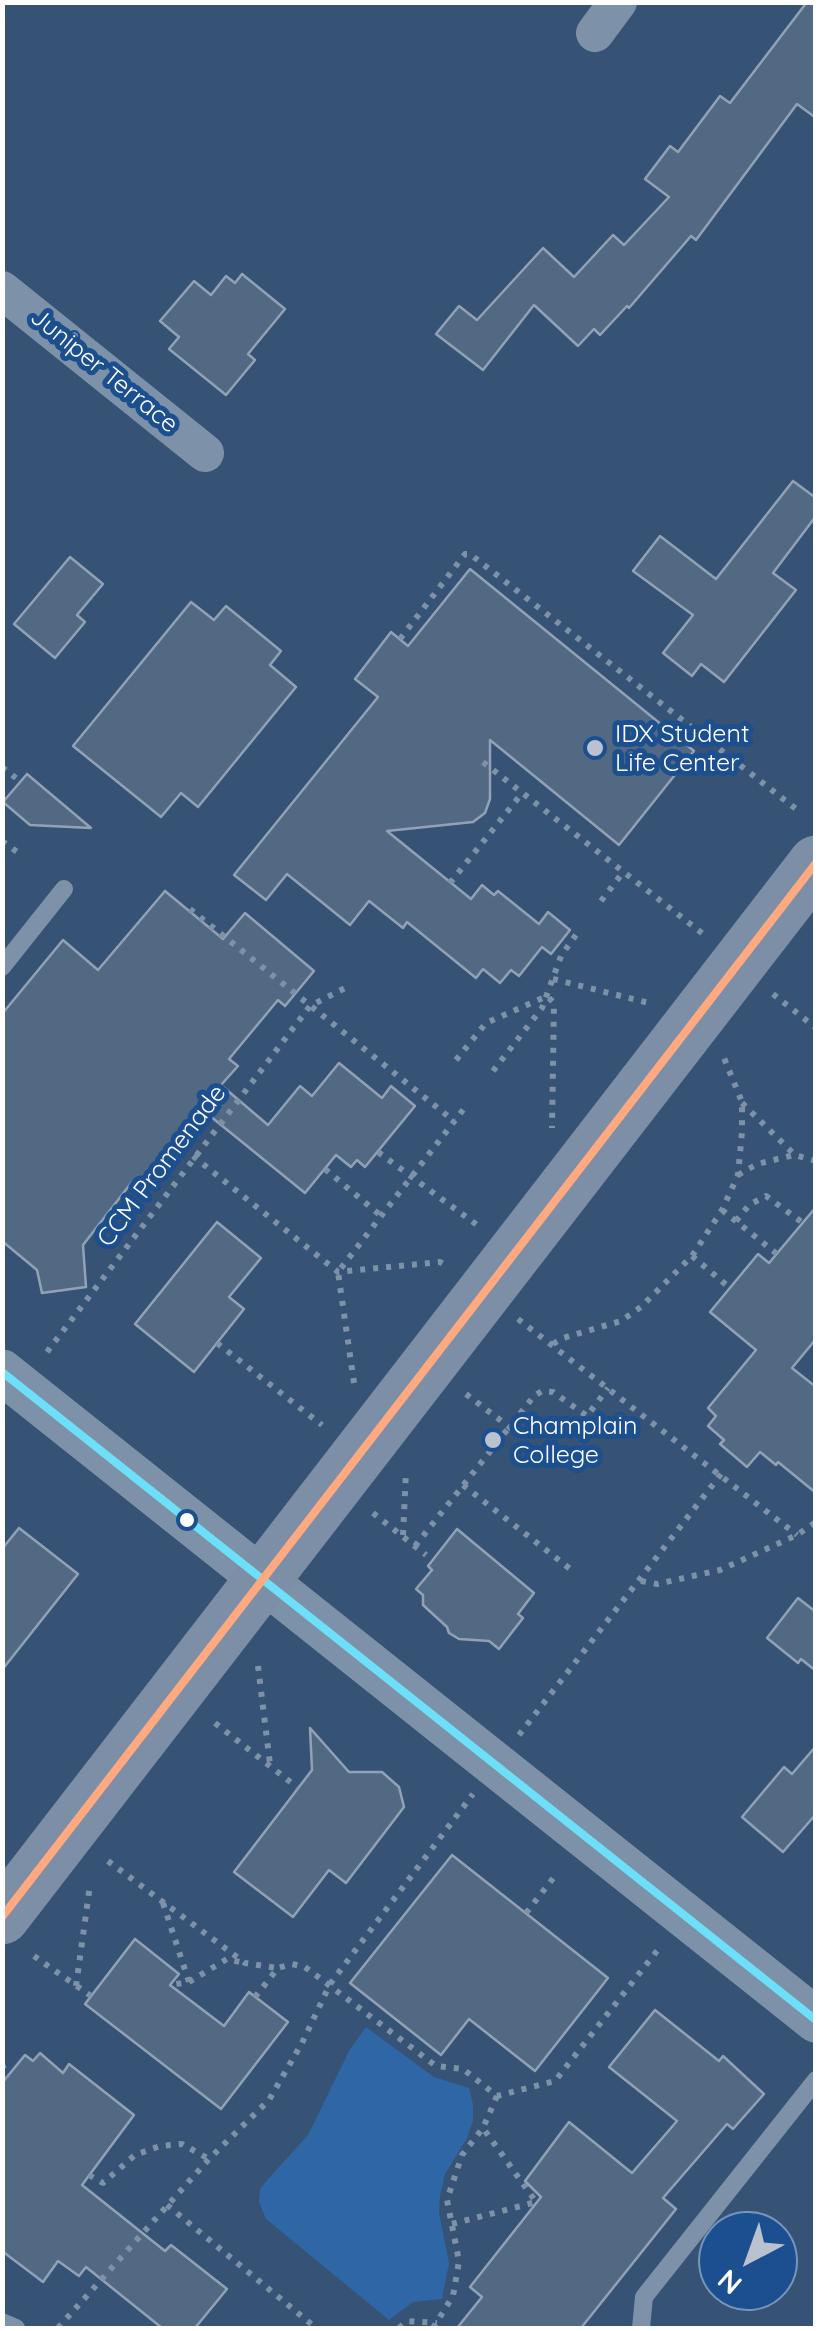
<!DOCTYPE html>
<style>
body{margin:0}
#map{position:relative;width:818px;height:2331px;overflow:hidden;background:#365274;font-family:Quicksand,sans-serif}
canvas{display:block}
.frame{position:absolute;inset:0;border:5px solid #fff;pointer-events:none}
.north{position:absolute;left:698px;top:2211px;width:100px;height:100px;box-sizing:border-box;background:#1b4f8f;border:2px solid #7695bc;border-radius:50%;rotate:221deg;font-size:28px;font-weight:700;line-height:40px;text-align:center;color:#fff}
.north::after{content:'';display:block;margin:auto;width:35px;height:45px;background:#b9c2ce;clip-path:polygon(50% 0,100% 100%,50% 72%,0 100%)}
</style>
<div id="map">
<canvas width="818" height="2331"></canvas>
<div class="frame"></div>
<div class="north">N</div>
</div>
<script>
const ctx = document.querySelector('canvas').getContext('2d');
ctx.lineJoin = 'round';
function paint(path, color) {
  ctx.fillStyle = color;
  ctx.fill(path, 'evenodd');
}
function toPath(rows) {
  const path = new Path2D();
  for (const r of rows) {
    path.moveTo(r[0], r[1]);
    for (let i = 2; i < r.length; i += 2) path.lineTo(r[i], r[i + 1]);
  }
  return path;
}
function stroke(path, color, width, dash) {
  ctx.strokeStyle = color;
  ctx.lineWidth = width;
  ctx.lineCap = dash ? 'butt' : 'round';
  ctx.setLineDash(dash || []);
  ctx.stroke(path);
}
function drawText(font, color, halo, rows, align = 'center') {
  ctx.font = font + ' Quicksand,sans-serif';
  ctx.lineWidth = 10;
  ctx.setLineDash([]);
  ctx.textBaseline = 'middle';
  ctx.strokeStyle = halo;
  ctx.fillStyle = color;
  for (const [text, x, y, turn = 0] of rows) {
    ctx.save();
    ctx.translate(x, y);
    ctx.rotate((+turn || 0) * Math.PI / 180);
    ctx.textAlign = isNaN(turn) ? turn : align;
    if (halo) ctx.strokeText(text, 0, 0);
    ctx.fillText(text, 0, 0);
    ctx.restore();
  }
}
const green = toPath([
 [366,2027,434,2077,469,2088,473,2104,473,2121,467,2138,445,2174,440,2196,439,2213,449,2263,442,2299,413,2302,389,2320,266,2219,259,2202,260,2189,268,2179,308,2135,349,2051]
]);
const building = toPath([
 [807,2,816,2,816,118,797,104,696,240,691,236,629,308,627,306,600,335,594,329,578,346,534,305,483,370,436,334,459,306,477,320,543,248,574,277,613,235,624,245,669,197,645,179,670,146,678,152,720,96,730,103,807,2],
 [242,274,285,309,248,354,255,360,226,395,169,349,179,337,160,321,194,281,211,295,226,276,235,283,242,274],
 [793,481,816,498,816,516,773,573,796,590,724,682,701,664,692,676,663,653,693,615,633,571,660,536,716,579,793,481],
 [70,557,103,584,77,615,85,622,55,658,14,624,70,557],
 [470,569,694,751,619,845,490,740,490,799,485,813,473,822,387,831,471,899,482,885,494,895,498,891,539,924,548,912,570,930,551,954,542,947,519,976,511,970,500,983,483,969,476,978,407,922,403,928,369,901,350,925,287,874,266,900,234,875,378,697,355,679,391,632,408,646,470,569],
 [191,602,214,620,226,606,281,651,270,665,296,687,198,807,181,793,161,817,73,746,191,602],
 [27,774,91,828,30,825,3,802,27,774],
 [165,891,223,939,245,913,314,971,285,1006,278,1000,229,1059,238,1066,221,1085,268,1125,300,1086,312,1096,339,1063,382,1098,391,1086,415,1106,365,1167,357,1160,351,1167,336,1155,305,1193,210,1116,157,1183,149,1177,140,1189,132,1182,83,1245,86,1287,42,1293,37,1270,2,1241,2,1014,63,940,98,970,165,891],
 [816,1207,816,1339,792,1368,816,1387,816,1493,778,1462,776,1465,760,1452,747,1467,720,1444,724,1440,708,1426,716,1416,708,1408,756,1350,710,1312,758,1254,769,1263,816,1207],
 [217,1222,261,1258,229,1297,244,1309,194,1372,135,1324,217,1222],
 [19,1528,78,1574,2,1670,2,1549,19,1528],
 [457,1529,534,1593,518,1614,523,1618,499,1649,489,1641,459,1639,449,1633,447,1627,423,1605,423,1595,416,1589,432,1570,428,1566,457,1529],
 [798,1598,816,1612,816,1671,801,1659,798,1663,767,1638,798,1598],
 [310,1728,349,1772,382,1772,399,1787,404,1807,346,1883,329,1870,293,1917,234,1872,312,1770,310,1728],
 [816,1746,816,1814,783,1852,742,1817,784,1767,792,1774,816,1746],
 [452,1855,608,1978,535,2071,469,2019,441,2055,350,1983,452,1855],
 [135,1939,179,1974,170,1985,224,2026,249,1992,288,2022,221,2109,85,2004,135,1939],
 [655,2010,719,2061,723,2056,764,2094,733,2129,727,2124,663,2198,676,2209,581,2328,457,2328,482,2297,470,2287,541,2197,525,2181,569,2122,632,2173,677,2121,609,2067,655,2010],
 [40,2053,63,2073,69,2064,134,2115,82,2185,165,2251,171,2245,227,2289,195,2328,162,2328,86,2267,79,2276,58,2261,43,2282,2,2251,2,2083,25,2055,33,2061,40,2053]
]);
const path = toPath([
 [400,639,465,554,470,554,800,812],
 [483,762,703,934],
 [2,767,16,778],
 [2,841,20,854],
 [450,883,523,792],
 [601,901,624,871],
 [190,909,454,1121],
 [553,979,649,1003],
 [773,994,816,1028],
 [456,1060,486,1023,547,996,554,1003,552,1128],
 [493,1071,542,1008,561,956,578,932],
 [742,1103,795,1155,816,1161],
 [378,1152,477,1225],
 [193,1156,338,1272,440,1262,447,1266],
 [325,1169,380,1215],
 [738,1175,757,1164,794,1155],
 [722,1210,777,1254],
 [736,1221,749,1205,766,1196,803,1223],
 [692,1256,730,1288],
 [518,1319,797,1535],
 [217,1343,322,1425],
 [553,1344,563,1338,621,1321,641,1307,692,1256,722,1210,738,1175,742,1132,742,1102,724,1058],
 [47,1352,310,1006,347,987],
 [354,1383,338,1272,466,1106],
 [466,1394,525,1439],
 [463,1485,574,1572],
 [373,1513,426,1555],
 [403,1535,406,1471],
 [415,1546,534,1396,542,1391,553,1392,587,1416,608,1388],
 [641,1581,657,1584,720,1570,797,1535,816,1522],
 [258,1666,270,1764],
 [215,1723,298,1788],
 [519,1735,721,1474],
 [108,1861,245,1963,277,1968],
 [163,1903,189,1982,170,1985],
 [526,1913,558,1872],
 [34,1956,91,1996],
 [189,1982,227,1959,240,1962],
 [76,1986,90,1885],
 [255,1997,278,1968,292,1964,305,1967,436,2066,463,2069,497,2096,555,2081,660,1947],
 [2,2064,7,2078],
 [89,2175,103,2183,135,2155,160,2146,182,2144,209,2159],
 [167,2205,316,2328],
 [452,2224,536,2202,483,2128],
 [58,2328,209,2159,269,2100,302,2043,330,1984,473,1794],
 [399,2328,407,2321,437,2323],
 [433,2328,453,2296,459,2261,447,2200,462,2155,483,2128,497,2096]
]);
const service = toPath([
 [2,967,64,889],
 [2,2322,16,2328],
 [641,2328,644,2297,816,2080]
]);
const minor = toPath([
 [595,33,618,2],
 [2,290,205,453]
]);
const tertiary = toPath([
 [2,1372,816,2020]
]);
const primary = toPath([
 [2,1917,816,863]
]);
const bus1 = toPath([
 [2,1372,816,2020]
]);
const bus2 = toPath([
 [2,1917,816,863]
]);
const markers = [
 [595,748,10,"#b9c2ce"],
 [493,1440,10,"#b9c2ce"],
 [187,1520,9,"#fff"]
];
const streetNames = [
 ["Juniper Terrace",104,371,39],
 ["CCM Promenade",162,1166,-53]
];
const poiNames = [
 ["IDX Student",615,734],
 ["Life Center",615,763],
 ["Champlain",513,1426],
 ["College",513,1455]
];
paint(green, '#2f66a5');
paint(building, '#526984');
stroke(building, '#92a2b6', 2.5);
stroke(path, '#7d92a8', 6, [5, 8]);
stroke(service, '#7d92a8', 18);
stroke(minor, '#7d92a8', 38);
stroke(tertiary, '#7d92a8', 45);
stroke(primary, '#7d8ea7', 55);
stroke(bus1, '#6ddff8', 8);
stroke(bus2, '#ffa980', 8);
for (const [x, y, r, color] of markers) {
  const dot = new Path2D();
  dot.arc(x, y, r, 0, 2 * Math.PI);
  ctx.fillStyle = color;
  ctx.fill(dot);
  stroke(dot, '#1b4f8f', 4);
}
drawText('25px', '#fff', '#1b4f8f', streetNames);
drawText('25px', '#fff', '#1b4f8f', poiNames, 'left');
</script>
